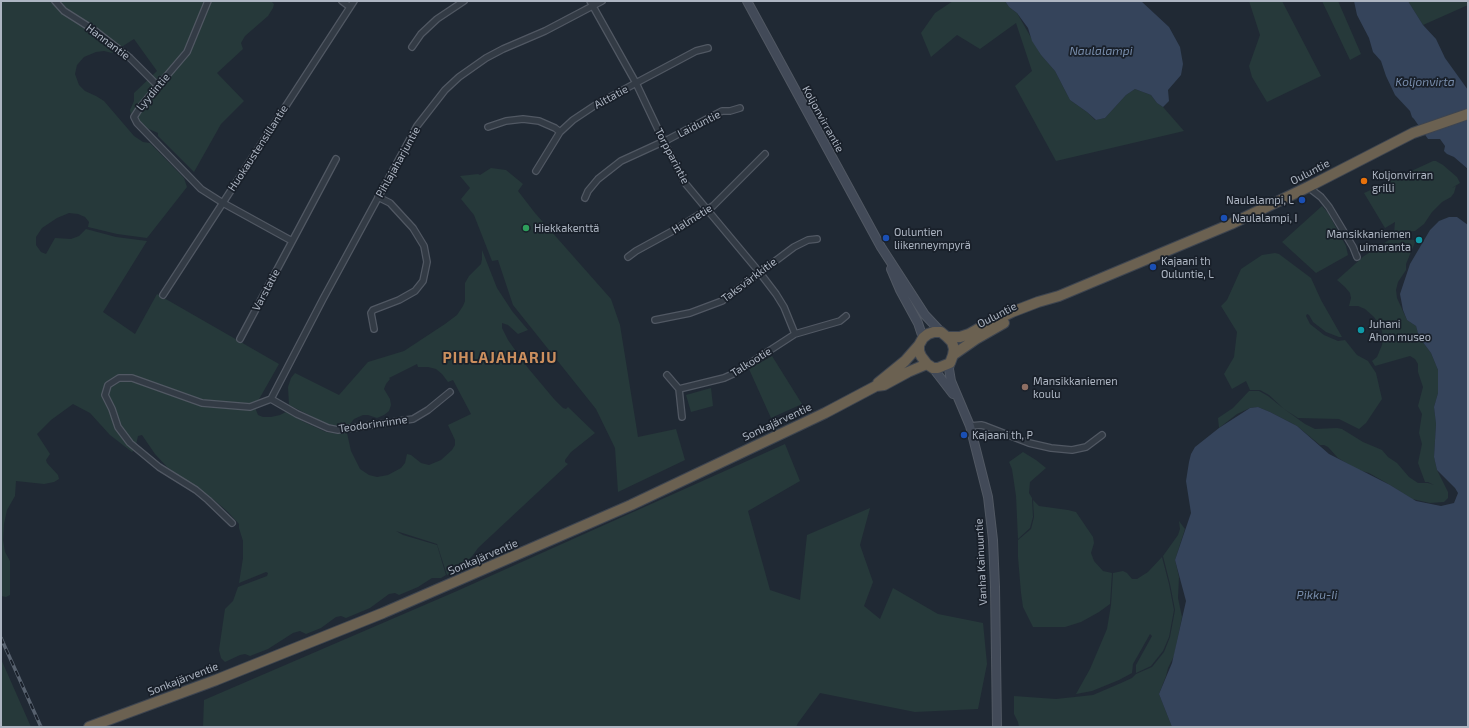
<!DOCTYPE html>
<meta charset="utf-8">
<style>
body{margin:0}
#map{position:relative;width:1469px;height:728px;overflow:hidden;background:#202934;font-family:"Exo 2",sans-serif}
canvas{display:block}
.frame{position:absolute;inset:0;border:2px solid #adb5c2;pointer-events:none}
</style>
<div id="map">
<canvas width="1469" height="728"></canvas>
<div class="frame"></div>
</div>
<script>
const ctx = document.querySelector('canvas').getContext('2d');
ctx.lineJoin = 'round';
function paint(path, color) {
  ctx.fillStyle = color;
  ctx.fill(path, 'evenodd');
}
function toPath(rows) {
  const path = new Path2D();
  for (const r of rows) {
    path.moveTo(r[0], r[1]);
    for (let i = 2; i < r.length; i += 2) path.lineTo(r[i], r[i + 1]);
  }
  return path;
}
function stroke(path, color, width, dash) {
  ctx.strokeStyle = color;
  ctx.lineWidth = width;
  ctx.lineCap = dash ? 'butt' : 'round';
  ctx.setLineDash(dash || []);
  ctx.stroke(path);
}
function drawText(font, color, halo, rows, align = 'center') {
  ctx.font = font + ' "Exo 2",sans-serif';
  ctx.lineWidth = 3.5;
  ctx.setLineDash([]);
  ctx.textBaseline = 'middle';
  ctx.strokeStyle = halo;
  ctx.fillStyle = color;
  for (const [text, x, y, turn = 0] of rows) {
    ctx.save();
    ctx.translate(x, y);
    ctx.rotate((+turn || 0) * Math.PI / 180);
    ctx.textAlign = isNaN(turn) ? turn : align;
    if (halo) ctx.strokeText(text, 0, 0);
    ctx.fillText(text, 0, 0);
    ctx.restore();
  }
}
const green = toPath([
 [1,1,271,1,274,4,273,8,268,16,245,36,241,43,243,49,217,73,244,101,221,124,194,172,158,136,158,133,142,126,135,120,131,115,130,110,134,101,134,93,157,71,134,39,112,53,104,51,96,52,84,57,77,65,75,74,79,85,85,91,96,96,104,101,134,136,143,142,150,143,184,178,187,187,147,238,117,234,88,227,89,222,85,217,78,214,69,213,57,218,42,228,36,237,36,245,41,252,46,254,55,238,71,239,79,236,86,229,116,237,147,241,103,312,135,334,157,294,279,364,258,401,256,410,258,415,263,417,271,417,280,415,286,412,304,422,326,432,338,434,347,433,351,451,360,469,369,475,377,477,388,475,401,468,405,463,407,454,411,455,421,463,429,465,441,460,452,450,455,445,455,440,448,425,471,414,453,380,448,382,442,374,436,369,428,367,418,367,417,364,389,378,390,379,386,384,384,389,390,399,391,405,389,411,384,415,377,418,368,415,363,415,354,419,349,425,336,426,329,425,289,405,288,387,291,378,295,373,339,395,368,362,404,351,445,324,457,315,463,306,465,301,465,283,469,276,481,264,482,259,482,250,497,288,512,311,528,330,518,334,508,325,502,323,502,328,508,340,528,368,554,399,563,408,566,409,568,407,595,433,571,452,565,460,565,462,568,464,478,548,473,555,460,569,447,575,437,544,396,531,403,535,437,545,446,575,441,578,432,578,418,587,399,595,395,593,389,594,370,608,346,618,341,616,336,617,321,628,306,634,300,631,293,633,268,649,250,656,245,654,240,655,225,662,221,658,219,650,225,609,233,601,238,587,267,576,268,573,266,572,239,583,243,558,243,541,239,528,239,524,228,512,213,499,185,480,167,467,155,454,142,435,138,436,135,449,132,452,110,435,90,413,73,404,51,420,37,434,50,454,46,460,47,463,58,475,59,479,54,482,44,484,16,481,15,496,7,510,4,524,3,540,5,552,10,561,10,595,6,597,1,596],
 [953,1,1005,1,1009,7,1017,13,1041,55,1055,71,1070,100,1087,112,1095,120,1105,118,1126,95,1135,89,1151,95,1157,103,1163,107,1184,131,1056,161,1015,86,1032,71,1016,23,980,49,957,35,931,57,921,33,935,13],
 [1249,1,1282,1,1321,76,1267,102,1252,77,1249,66,1260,35],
 [1322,1,1338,1,1361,54,1350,60],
 [1408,1,1468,1,1468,5,1423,25],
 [1433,161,1436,161,1443,165,1457,177,1460,183,1452,188,1456,186,1454,193,1451,197,1442,202,1432,212,1424,224,1415,231,1394,233,1395,222,1385,228,1364,193],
 [491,168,506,170,523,184,518,191,535,213,611,299,620,325,638,437,676,429,685,460,618,492,615,448,596,409,513,305,498,260,492,261,474,215,461,199,470,188,460,176,478,174,480,175],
 [1322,206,1328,213,1346,246,1348,255,1316,273,1282,242],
 [1389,240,1416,240,1406,264,1406,270,1398,282,1396,290,1397,298,1407,320,1416,326,1419,337,1431,353,1438,370,1438,393,1434,407,1436,424,1434,457,1437,470,1448,492,1448,498,1444,502,1430,503,1412,499,1390,485,1369,473,1358,470,1338,458,1328,447,1324,445,1320,445,1297,426,1270,412,1258,407,1250,408,1237,414,1219,428,1218,418,1233,408,1249,391,1259,391,1268,396,1284,409,1305,424,1315,429,1337,428,1342,429,1363,442,1382,450,1388,457,1397,463,1409,477,1418,483,1428,483,1434,485,1428,482,1425,482,1418,463,1422,444,1419,433,1422,414,1418,406,1423,387,1418,372,1418,364,1415,359,1410,356,1375,366,1372,361,1377,357,1382,345,1383,336,1381,327,1374,317,1365,309,1358,306,1349,306,1351,298,1350,293,1345,287,1337,280,1364,256],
 [1275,253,1279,254,1311,278,1321,300,1342,337,1339,337,1326,332,1313,322,1309,315,1307,314,1306,316,1310,324,1324,335,1338,341,1345,340,1357,355,1368,361,1376,373,1382,399,1366,423,1359,429,1339,419,1298,418,1284,409,1269,395,1260,390,1250,390,1246,381,1232,389,1224,374,1234,357,1237,332,1221,306,1227,300,1241,269,1262,255],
 [772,356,802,404,771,418,749,369],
 [711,388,713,406,691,412,686,395],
 [785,444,800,481,748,511,770,590,800,600,807,535,870,508,860,545,873,582,864,606,880,619,893,588,938,614,983,623,987,664,978,709,915,712,820,693,798,723,796,727,203,727,204,700,457,591],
 [1023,452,1036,460,1046,468,1030,482,1029,493,1032,498,1033,517,1030,528,1018,539,1016,496,1012,469,1009,462],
 [1033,500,1039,506,1068,510,1076,512,1093,537,1094,543,1091,553,1094,561,1103,571,1112,573,1110,604,1099,612,1081,622,1065,627,1033,627,1023,607,1021,593,1018,557,1018,540,1031,529,1034,517],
 [1179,521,1185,529,1175,560,1179,577,1178,598,1182,617,1174,656,1168,668,1166,676,1159,694,1172,727,1019,727,1018,722,1014,714,1014,696,1056,699,1093,695,1121,683,1132,678,1136,674,1152,667,1164,652,1170,637,1175,610,1170,584,1163,556,1178,535,1180,529],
 [1162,557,1169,584,1174,610,1169,637,1163,651,1151,666,1136,673,1136,665,1152,636,1150,634,1133,664,1132,673,1119,680,1092,691,1076,694,1090,669,1107,629,1111,605,1113,573,1123,571,1127,573,1132,579,1137,579,1148,572],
 [1,659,31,727,1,727]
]);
const water = toPath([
 [1005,1,1141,1,1169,27,1180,47,1183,64,1181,75,1168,90,1169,101,1163,107,1157,103,1151,95,1135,89,1126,95,1105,118,1096,120,1087,112,1070,100,1055,71,1041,55,1032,41,1028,28,1017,13,1009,7],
 [1354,1,1408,1,1423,25,1436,39,1445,58,1468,90,1467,106,1468,108,1468,169,1454,157,1447,154,1444,151,1445,146,1440,139,1428,139,1414,119,1412,117,1410,111,1395,95,1386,76,1381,61,1373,52,1369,38,1357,15],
 [1449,217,1457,217,1468,225,1468,727,1172,727,1159,694,1172,663,1186,601,1175,560,1191,513,1186,481,1189,462,1191,454,1195,447,1219,428,1250,408,1258,407,1270,412,1297,426,1329,454,1390,485,1416,501,1441,506,1454,503,1458,493,1455,488,1437,470,1434,457,1436,424,1434,407,1438,393,1438,370,1431,353,1419,337,1416,326,1407,320,1403,310,1400,294,1410,264,1430,230,1439,221]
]);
const street = toPath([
 [55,1,64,11,94,30,130,58,158,86],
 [208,1,187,52,141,106,134,117,137,123,201,189,223,203,292,241],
 [342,1,350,7],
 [590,1,636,83,664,142,685,183,760,273,776,294,784,307,795,334],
 [412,47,421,34,437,19,464,1],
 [488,127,506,121,523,119,539,121,555,128,560,132],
 [536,171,560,132,573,120,594,106,636,83,696,51,708,48],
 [1308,187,1321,197,1329,207,1353,247,1357,257],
 [585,198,588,191,598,179,621,161,669,139,722,111,730,111,740,108],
 [628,257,636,251,678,228,713,206,765,154],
 [163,295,354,1],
 [655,320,690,313,722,301,794,247,808,240,817,239],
 [374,329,371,313,373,310,399,300,415,291,423,281,427,262,424,246,413,228,390,203,378,197],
 [240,339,336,159],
 [667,375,679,389,682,417],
 [679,389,724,378,735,373,795,334,840,321,846,316],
 [271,399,323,299,417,126,445,90,459,77,486,58,503,49,545,31,602,1],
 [271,399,297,414,328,428,338,430,413,419,428,410,450,392],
 [970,426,981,425,985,426,1029,443,1051,448,1072,450,1086,447,1102,435],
 [232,523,208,500,196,490,159,467,130,443,118,427,112,409,105,395,108,385,119,378,132,378,202,403,250,407,271,399]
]);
const secondary = toPath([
 [747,1,881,247,925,315,941,332],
 [891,269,900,290,918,323,923,338],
 [950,363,949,369,951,381,970,426,988,497,993,540,995,587,997,727],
 [933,368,953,394]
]);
const highway = toPath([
 [934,332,941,332,947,337,952,342,954,349,953,355,950,363,938,368,933,368,927,364,921,356,919,351,919,345,923,338,928,334,934,332],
 [947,337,960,337,969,334,983,326,1012,312,1038,302,1059,296,1231,224,1308,187,1413,133,1468,114],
 [953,355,976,339,1004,323],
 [878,383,905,361,919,345],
 [89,727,216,680,383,613,631,505,825,413,876,386,884,385,908,372,927,364]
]);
const rail = toPath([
 [1,638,41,727]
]);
const markers = [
 [1364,181,4,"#e8710a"],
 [1302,200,4,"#1a4fb4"],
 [1224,218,4,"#1a4fb4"],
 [526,228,4,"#2e9e5b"],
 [886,238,4,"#1a4fb4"],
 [1419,240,4,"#0f9aa8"],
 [1153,267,4,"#1a4fb4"],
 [1361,330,4,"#0f9aa8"],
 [1025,387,4,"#8d6e63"],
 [964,435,4,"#1a4fb4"]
];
const streetNames = [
 ["Hannantie",108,42,37],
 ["Lyydintie",153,92,-50],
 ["Aittatie",611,97,-29],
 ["Koljonvirrantie",823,119,61],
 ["Laiduntie",699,124,-27],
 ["Huokaustensillantie",258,148,-57],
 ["Torpparintie",672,156,62],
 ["Pihlajaharjuntie",398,162,-61],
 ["Ouluntie",1310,172,-27],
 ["Halmetie",692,219,-32],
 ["Taksvärkkitie",749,280,-37],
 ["Varstatie",266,290,-62],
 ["Ouluntie",997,315,-27],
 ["Talkootie",751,362,-32],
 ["Sonkajärventie",777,422,-25],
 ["Teodorinrinne",373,424,-8],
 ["Sonkajärventie",483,557,-23],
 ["Vanha Kainuuntie",981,562,-93],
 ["Sonkajärventie",183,679,-21]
];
const poiNames = [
 ["Koljonvirran",1372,175],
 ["grilli",1372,188],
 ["Naulalampi, L",1294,200,"right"],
 ["Naulalampi, I",1232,218],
 ["Hiekkakenttä",534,228],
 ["Ouluntien",894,232],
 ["liikenneympyrä",894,245],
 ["Mansikkaniemen",1411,234,"right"],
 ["uimaranta",1411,247,"right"],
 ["Kajaani th",1161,261],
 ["Ouluntie, L",1161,274],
 ["Juhani",1369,324],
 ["Ahon museo",1369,337],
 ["Mansikkaniemen",1033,381],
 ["koulu",1033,394],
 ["Kajaani th, P",972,435]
];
const waterNames = [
 ["Naulalampi",1101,51],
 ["Koljonvirta",1425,82],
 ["Pikku-Ii",1317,595]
];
const districtNames = [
 ["PIHLAJAHARJU",500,358]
];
paint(green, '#26393a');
paint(water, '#35445b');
stroke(street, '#515863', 8);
stroke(secondary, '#515863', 10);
stroke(highway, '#3e4550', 12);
stroke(street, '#333b45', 5.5);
stroke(secondary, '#424a58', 8);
stroke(highway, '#6b6151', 10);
stroke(rail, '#57616e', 3.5);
stroke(rail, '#19202a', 2, [6]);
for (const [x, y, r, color] of markers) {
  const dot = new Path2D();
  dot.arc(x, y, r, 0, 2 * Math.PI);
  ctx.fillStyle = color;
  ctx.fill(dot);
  stroke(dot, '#19202a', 1.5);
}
drawText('11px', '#adb5c2', '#19202a', streetNames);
drawText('11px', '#adb5c2', '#19202a', poiNames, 'left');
drawText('italic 12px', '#778caa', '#19202a', waterNames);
ctx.letterSpacing = '1px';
drawText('bold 15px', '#cc8f5e', '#19202a', districtNames);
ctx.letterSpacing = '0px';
</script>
